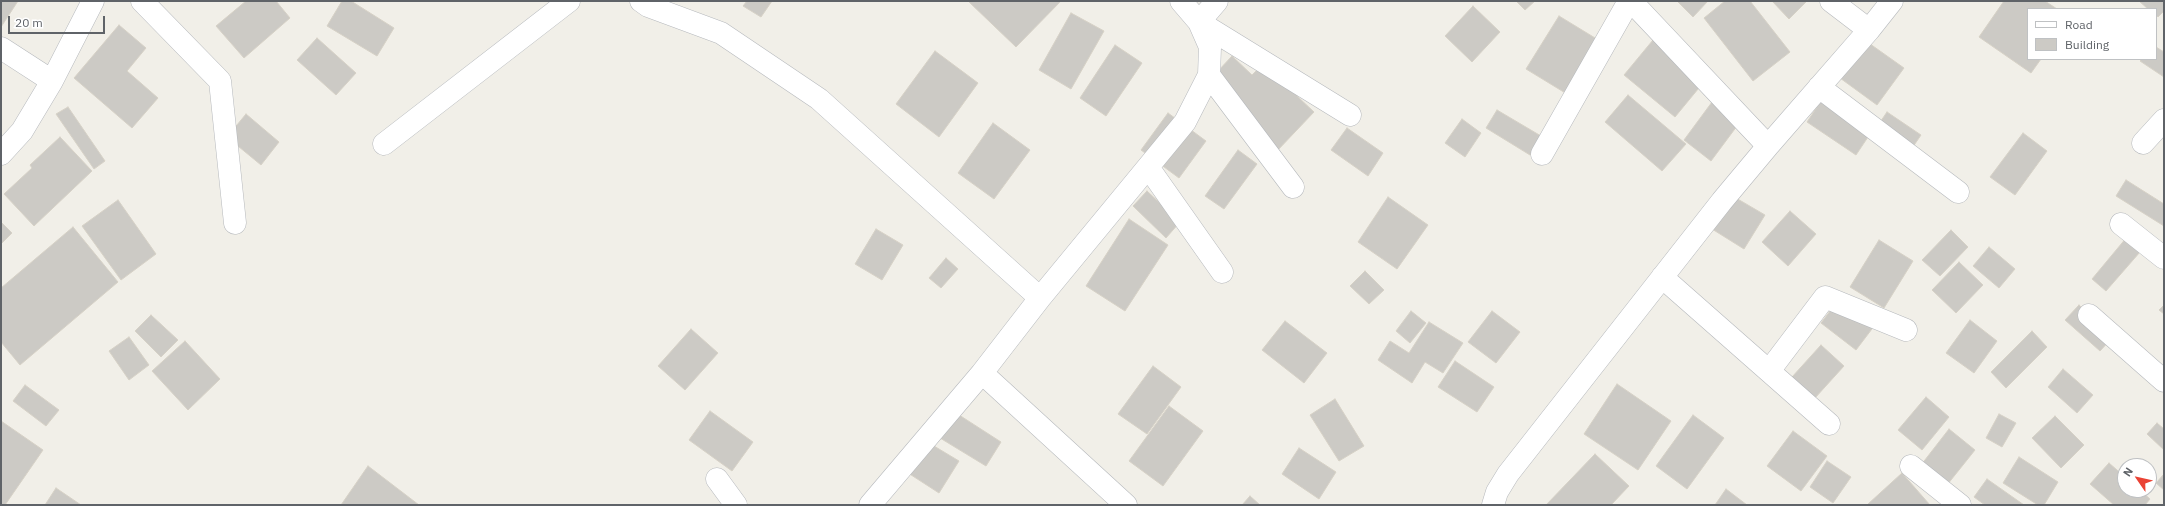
<!DOCTYPE html>
<style>
body{margin:0}
#map{position:relative;width:2165px;height:506px;overflow:hidden;background:#f1efe8;font-family:"IBM Plex Sans",sans-serif}
canvas{display:block}
.frame{position:absolute;inset:0;border:2px solid #5f6368;pointer-events:none}
.legend{position:absolute;left:2027px;top:8px;width:130px;height:52px;box-sizing:border-box;background:#fff;border:1px solid #bfc1c3;margin:0;padding:5px 7px;list-style:none;font-size:12px;color:#5f6368}
.legend li{display:flex;align-items:center;gap:8px;height:20px}
.legend b{width:20px;border:1px solid #bfc1c3}
.north{position:absolute;left:2117px;top:458px;width:40px;height:40px;box-sizing:border-box;background:#fff;border:1px solid #bfc1c3;border-radius:50%;rotate:304deg;font-size:11px;font-weight:700;line-height:16px;text-align:center;color:#5f6368}
.north::after{content:'';display:block;margin:auto;width:14px;height:18px;background:#ea4335;clip-path:polygon(50% 0,100% 100%,50% 72%,0 100%)}
.scale{position:absolute;left:8px;top:16px;width:97px;height:18px;box-sizing:border-box;border:2px solid #5f6368;border-top:0;padding-left:5px;font-size:12px;line-height:14px;white-space:nowrap;color:#5f6368;-webkit-text-stroke:3px #fff;paint-order:stroke}
</style>
<div id="map">
<canvas width="2165" height="506"></canvas>
<div class="frame"></div>
<ul class="legend">
<li><b style="height:5px;background:#fff"></b>Road</li>
<li><b style="height:11px;background:#cccac5"></b>Building</li>
</ul>
<div class="north">N</div>
<div class="scale">20 m</div>
</div>
<script>
const ctx = document.querySelector('canvas').getContext('2d');
ctx.lineJoin = 'round';
function paint(path, color) {
  ctx.fillStyle = color;
  ctx.fill(path, 'evenodd');
}
function toPath(rows) {
  const path = new Path2D();
  for (const r of rows) {
    path.moveTo(r[0], r[1]);
    for (let i = 2; i < r.length; i += 2) path.lineTo(r[i], r[i + 1]);
  }
  return path;
}
function stroke(path, color, width, dash) {
  ctx.strokeStyle = color;
  ctx.lineWidth = width;
  ctx.lineCap = dash ? 'butt' : 'round';
  ctx.setLineDash(dash || []);
  ctx.stroke(path);
}
const building = toPath([
 [1,1,18,1,1,27,1,1],
 [246,1,276,1,290,18,244,58,216,26,246,1],
 [342,1,351,1,394,28,377,56,327,26,342,1],
 [747,1,772,1,761,17,743,6,747,1],
 [968,1,1061,1,1016,47,968,1],
 [1516,1,1535,1,1525,10,1516,1],
 [1677,1,1708,1,1693,17,1677,1],
 [1725,1,1750,1,1790,52,1753,81,1704,18,1725,1],
 [1772,1,1807,1,1789,19,1772,1],
 [2004,1,2045,1,2057,9,2028,9,2028,59,2041,59,2031,73,1979,37,2004,1],
 [2139,1,2164,1,2164,11,2158,17,2156,15,2156,9,2148,9,2139,1],
 [1473,6,1500,32,1472,62,1445,36,1473,6],
 [1071,13,1104,31,1071,89,1039,70,1071,13],
 [1559,16,1600,41,1567,94,1526,69,1559,16],
 [119,25,146,48,127,71,158,98,132,128,74,78,119,25],
 [1856,34,1904,68,1877,105,1829,70,1856,34],
 [317,38,356,73,336,95,297,60,317,38],
 [1653,40,1703,83,1675,117,1624,75,1653,40],
 [1115,45,1142,63,1106,116,1080,98,1115,45],
 [2156,47,2164,52,2164,77,2140,61,2142,59,2156,59,2156,47],
 [935,51,978,83,939,137,896,104,935,51],
 [1232,56,1252,75,1263,64,1314,112,1276,152,1205,85,1232,56],
 [1628,95,1686,144,1662,171,1605,122,1628,95],
 [1825,95,1874,128,1856,155,1807,122,1825,95],
 [1715,98,1743,118,1711,161,1684,140,1715,98],
 [68,107,105,161,94,169,56,114,68,107],
 [1497,110,1541,136,1530,155,1486,128,1497,110],
 [1887,112,1921,135,1904,160,1870,137,1887,112],
 [1168,113,1206,141,1179,178,1141,150,1168,113],
 [246,114,279,142,261,165,227,137,246,114],
 [1462,119,1481,133,1465,157,1445,143,1462,119],
 [993,123,1030,150,994,199,958,173,993,123],
 [1347,128,1383,153,1368,176,1331,150,1347,128],
 [2023,133,2047,151,2015,195,1990,177,2023,133],
 [60,137,92,171,34,226,4,194,32,168,30,165,60,137],
 [1238,150,1257,164,1224,209,1205,196,1238,150],
 [2126,180,2164,204,2164,226,2116,196,2126,180],
 [1147,191,1180,222,1166,238,1133,206,1147,191],
 [1724,191,1765,215,1744,249,1704,224,1724,191],
 [1388,197,1428,225,1397,269,1358,242,1388,197],
 [118,200,156,254,121,280,82,226,118,200],
 [1790,211,1816,234,1788,266,1762,242,1790,211],
 [1129,219,1168,245,1125,311,1086,286,1129,219],
 [1,222,12,233,1,244,1,222],
 [73,227,118,282,20,365,1,342,1,288,73,227],
 [876,229,903,245,882,280,855,264,876,229],
 [1951,230,1968,247,1940,276,1922,260,1951,230],
 [2132,231,2147,244,2106,291,2092,279,2132,231],
 [1879,240,1913,261,1884,308,1850,287,1879,240],
 [1989,247,2015,269,1999,288,1973,266,1989,247],
 [946,258,958,269,941,288,929,278,946,258],
 [1959,262,1983,285,1956,313,1932,290,1959,262],
 [1365,271,1384,290,1369,304,1350,286,1365,271],
 [1843,294,1878,321,1856,350,1821,323,1843,294],
 [2079,305,2113,337,2100,351,2065,320,2079,305],
 [2164,305,2164,314,2159,310,2164,305],
 [1411,311,1426,323,1410,343,1396,331,1411,311],
 [1492,311,1520,332,1496,363,1468,342,1492,311],
 [151,315,178,340,161,357,135,331,151,315],
 [1970,320,1997,341,1974,373,1946,353,1970,320],
 [1285,321,1327,353,1304,383,1262,350,1285,321],
 [1429,322,1463,343,1443,373,1425,362,1412,383,1378,360,1390,341,1409,353,1429,322],
 [691,329,718,353,685,390,658,366,691,329],
 [2032,331,2047,347,2006,388,1991,372,2032,331],
 [129,337,149,365,129,380,109,351,129,337],
 [185,341,220,379,188,410,152,371,185,341],
 [1821,345,1844,366,1815,398,1792,377,1821,345],
 [1455,361,1494,387,1477,412,1438,387,1455,361],
 [1153,366,1181,387,1147,434,1118,414,1153,366],
 [2063,369,2093,395,2077,413,2048,387,2063,369],
 [1617,384,1671,421,1638,470,1584,434,1617,384],
 [25,385,59,410,46,426,13,401,25,385],
 [1926,397,1949,417,1922,450,1898,430,1926,397],
 [1335,399,1364,446,1339,461,1310,415,1335,399],
 [1169,406,1203,431,1163,486,1129,461,1169,406],
 [710,411,753,442,732,471,689,440,710,411],
 [956,413,1001,442,986,466,940,438,956,413],
 [1999,414,2016,423,2002,447,1986,438,1999,414],
 [1693,415,1724,438,1687,489,1656,466,1693,415],
 [2055,416,2084,445,2061,468,2032,438,2055,416],
 [1,421,43,450,5,505,1,505,1,421],
 [2157,423,2164,429,2164,450,2147,434,2157,423],
 [1949,429,1975,450,1939,495,1914,474,1949,429],
 [1793,431,1827,456,1801,491,1767,466,1793,431],
 [924,440,959,461,939,493,905,471,924,440],
 [1299,448,1336,472,1319,499,1282,474,1299,448],
 [1595,454,1629,486,1611,505,1546,505,1595,454],
 [2019,457,2058,482,2044,505,2038,505,2003,483,2019,457],
 [1827,461,1851,477,1833,503,1810,487,1827,461],
 [2109,463,2125,477,2125,490,2140,490,2150,499,2145,505,2114,505,2090,484,2109,463],
 [368,466,419,505,341,505,368,466],
 [1902,473,1930,505,1869,505,1868,504,1902,473],
 [2164,474,2164,490,2156,483,2164,474],
 [1987,479,2024,505,1985,505,1974,497,1987,479],
 [56,488,81,505,45,505,56,488],
 [1726,489,1747,505,1715,505,1726,489],
 [1250,496,1260,505,1242,505,1250,496]
]);
const street = toPath([
 [142,1,220,81,235,223],
 [641,1,648,6,721,33,819,99,1040,298],
 [1217,1,1199,22,1350,115],
 [1631,1,1768,146],
 [1831,1,1869,30],
 [1,48,52,81],
 [1209,75,1293,187],
 [1819,87,1958,192],
 [2143,143,2164,120],
 [384,144,569,1],
 [1,154,22,131,52,81,93,1],
 [1542,154,1629,1],
 [1148,167,1222,272],
 [2121,224,2164,258],
 [1662,277,1829,424],
 [2089,315,2164,381],
 [1769,371,1825,297,1906,330],
 [1911,466,1960,505],
 [717,479,736,505],
 [870,505,982,373],
 [1126,505,982,373,1040,298,1185,122,1209,75,1210,47,1199,22,1181,1],
 [1493,505,1497,492,1508,474,1722,201,1768,146,1869,30,1892,1]
]);
paint(building, '#cccac5');
stroke(building, '#d6d1c6', 1);
stroke(street, '#b5b8bc', 23);
stroke(street, '#fff', 22);
</script>
